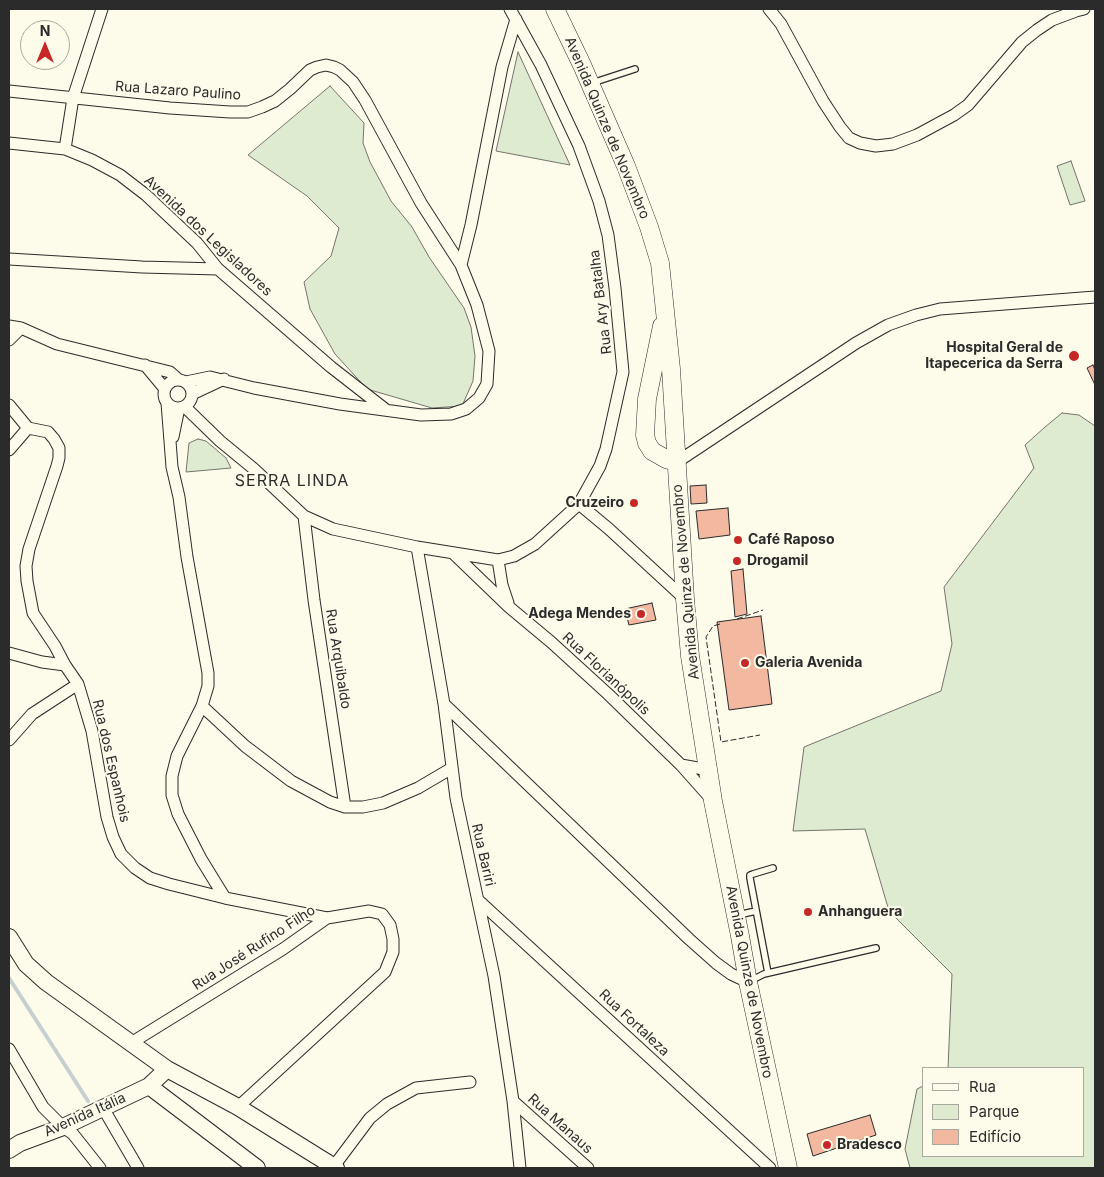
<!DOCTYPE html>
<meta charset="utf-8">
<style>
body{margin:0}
#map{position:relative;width:1104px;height:1177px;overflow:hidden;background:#fdfbea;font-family:Inter,sans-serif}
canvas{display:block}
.frame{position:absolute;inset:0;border:10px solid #2b2b2b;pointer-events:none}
.legend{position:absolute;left:922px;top:1067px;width:162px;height:90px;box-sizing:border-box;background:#fdfbea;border:1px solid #a9a89e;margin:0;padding:6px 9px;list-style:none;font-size:15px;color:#2b2b2b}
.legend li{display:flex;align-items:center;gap:10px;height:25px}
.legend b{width:25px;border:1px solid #a9a89e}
.north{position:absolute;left:20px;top:20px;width:50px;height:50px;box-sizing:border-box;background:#fdfbea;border:1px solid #a9a89e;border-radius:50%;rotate:0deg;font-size:14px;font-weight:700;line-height:20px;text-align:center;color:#2b2b2b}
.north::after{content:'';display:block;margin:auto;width:18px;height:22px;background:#c62828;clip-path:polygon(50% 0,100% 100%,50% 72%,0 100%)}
</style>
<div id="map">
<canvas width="1104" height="1177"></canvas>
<div class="frame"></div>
<ul class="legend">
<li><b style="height:6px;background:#fdfbea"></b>Rua</li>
<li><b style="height:14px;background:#deebd1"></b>Parque</li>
<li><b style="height:14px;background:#f2b8a0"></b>Edifício</li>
</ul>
<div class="north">N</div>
</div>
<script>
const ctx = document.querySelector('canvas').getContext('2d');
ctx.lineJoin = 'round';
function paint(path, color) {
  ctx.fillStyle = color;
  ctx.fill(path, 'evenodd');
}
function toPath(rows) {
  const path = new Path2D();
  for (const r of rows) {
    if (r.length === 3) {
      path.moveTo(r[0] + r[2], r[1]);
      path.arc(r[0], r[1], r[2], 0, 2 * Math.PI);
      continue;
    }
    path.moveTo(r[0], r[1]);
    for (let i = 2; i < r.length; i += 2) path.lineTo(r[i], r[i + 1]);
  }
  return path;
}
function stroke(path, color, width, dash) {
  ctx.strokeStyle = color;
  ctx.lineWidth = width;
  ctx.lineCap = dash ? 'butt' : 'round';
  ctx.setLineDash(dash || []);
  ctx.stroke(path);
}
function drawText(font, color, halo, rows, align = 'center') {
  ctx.font = font + ' Inter,sans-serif';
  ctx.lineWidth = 4;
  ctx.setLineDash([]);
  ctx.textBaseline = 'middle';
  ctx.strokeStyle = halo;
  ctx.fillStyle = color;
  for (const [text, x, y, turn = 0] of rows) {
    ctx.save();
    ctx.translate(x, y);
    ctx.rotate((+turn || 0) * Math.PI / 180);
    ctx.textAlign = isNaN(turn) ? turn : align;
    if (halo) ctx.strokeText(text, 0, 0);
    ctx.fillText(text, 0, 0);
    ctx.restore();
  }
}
const green = toPath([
 [518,52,570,165,496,151,518,52],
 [330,86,364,123,363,143,370,162,391,201,412,227,429,257,464,308,471,327,475,356,473,381,462,406,432,408,367,389,335,354,310,309,304,282,331,256,339,228,307,196,248,155,330,86],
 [1071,161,1085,201,1070,205,1057,166,1071,161],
 [1062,413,1079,415,1095,426,1095,1168,910,1168,905,1149,917,1089,923,1086,923,1156,1083,1156,1083,1068,948,1068,952,974,889,911,865,829,793,831,804,747,941,691,952,644,944,587,1034,468,1025,445,1045,427,1062,413],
 [198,439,206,441,226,458,231,468,186,472,189,443,198,439]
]);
const stream = toPath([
 [9,978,88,1101]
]);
const building = toPath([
 [1093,365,1095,370,1095,385,1087,368,1093,365],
 [706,485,707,503,691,504,690,486,706,485],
 [728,508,730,535,699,539,696,511,728,508],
 [743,569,747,614,735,617,731,571,743,569],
 [652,603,656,620,629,625,625,609,652,603],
 [761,616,772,704,729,710,717,622,761,616],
 [870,1115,876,1135,813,1156,807,1134,870,1115]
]);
const lane = toPath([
 [592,83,635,69],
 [738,915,756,911],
 [768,973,750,878,750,875,753,874,773,868],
 [750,981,764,974,876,948]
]);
const street = toPath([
 [102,9,73,98,65,149,92,160,120,175,146,195,197,243,218,269,331,367,385,409],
 [769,9,781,24,823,101,840,127,849,138,860,143,876,146,893,144,917,135,954,115,968,105,1022,42,1037,30,1052,20,1076,11,1084,9],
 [9,91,170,108,230,112,248,112,262,107,275,101,290,89,310,70,317,67,326,65,334,67,340,70,353,82,365,100,421,203,461,265],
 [9,143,65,149],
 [9,259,142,267,218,269],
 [9,326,21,328,57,344,170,372,179,380],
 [9,340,21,328],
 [145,365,165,389],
 [178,394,14],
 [186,382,210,377,254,388,340,404,421,415,451,414,466,409,479,398,487,384,489,351,477,305,461,265,471,225,502,67,516,19],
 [192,394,224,379],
 [167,403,172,467,179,497,187,557,208,673,208,686,202,706,245,746,291,781,330,802,345,807,363,807,383,803,418,788,452,768],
 [9,405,28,428,48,432,54,439,59,448,59,458,57,466,29,549,26,566,27,581,33,613,55,646,65,665],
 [185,407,220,441,254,469,304,516,333,529,417,547,498,560,514,556,535,544,579,504,600,466,606,449,623,372,615,288,608,235,599,201,579,146,541,65,510,9],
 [173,437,179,408],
 [9,450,28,428],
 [677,462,856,343,888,325,916,315,940,309,1095,297],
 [579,504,609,529,685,599],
 [304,516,314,600,345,807],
 [417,547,444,704,456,798,494,976,513,1101,520,1168],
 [454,554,509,607,551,642,608,694,681,765,713,801],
 [498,560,502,585,508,603],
 [9,653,42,662,65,665,78,684,92,731,107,817,113,837,121,854,135,868,150,878,169,884,225,898,327,918],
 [444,704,689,939,716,963,731,974,748,982],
 [202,706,177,756,172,776,172,795,178,814,201,859,225,898],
 [9,740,32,714,78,684],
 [681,765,709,770],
 [478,900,770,1168],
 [131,1043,283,949,327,918,369,911,382,914,390,925,393,939,393,952,385,972,238,1107],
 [9,1049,43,1107,63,1127,73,1134,100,1168],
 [513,1101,588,1168],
 [103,1108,138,1168],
 [334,1166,370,1118,387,1104,416,1088,470,1082]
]);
const secondary = toPath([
 [9,937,26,964,46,982,167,1069,238,1107,336,1168],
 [149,1086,257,1168],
 [9,1150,20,1143,63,1127,149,1086,167,1069]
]);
const primary = toPath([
 [555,9,582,65,626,166,649,227,660,263,671,369,685,599,690,656,713,801,740,936,748,982,788,1168],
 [662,326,647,399,645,435,647,443,652,451,666,459,677,462]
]);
const fence = toPath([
 [737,619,763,610],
 [720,624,713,626,706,637,721,742,760,735]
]);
const markers = [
 [1074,356,6,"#c62828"],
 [634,503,5,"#c62828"],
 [738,540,5,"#c62828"],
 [737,561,5,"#c62828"],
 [641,614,5,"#c62828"],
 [745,663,5,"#c62828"],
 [808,912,5,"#c62828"],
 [827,1145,5,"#c62828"]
];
const streetNames = [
 ["Rua Lazaro Paulino",178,91,4],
 ["Avenida Quinze de Novembro",607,128,67],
 ["Avenida dos Legisladores",208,236,43],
 ["Rua Ary Batalha",601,302,-97],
 ["Avenida Quinze de Novembro",686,582,-95],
 ["Rua Arquibaldo",338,659,81],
 ["Rua Florianópolis",606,674,43],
 ["Rua dos Espanhois",111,761,77],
 ["Rua Bariri",483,855,77],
 ["Rua José Rufino Filho",254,948,-33],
 ["Avenida Quinze de Novembro",749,982,79],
 ["Rua Fortaleza",634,1023,43],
 ["Avenida Itália",85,1115,-24],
 ["Rua Manaus",560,1124,42]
];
const poiNames = [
 ["Hospital Geral de",1063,348,"right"],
 ["Itapecerica da Serra",1063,364,"right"],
 ["Cruzeiro",624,503,"right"],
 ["Café Raposo",748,540],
 ["Drogamil",747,561],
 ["Adega Mendes",631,614,"right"],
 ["Galeria Avenida",755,663],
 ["Anhanguera",818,912],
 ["Bradesco",837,1145]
];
const quarterNames = [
 ["SERRA LINDA",292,481]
];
paint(green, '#deebd1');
stroke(green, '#74746e', 1);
stroke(stream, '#c7d0d0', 4);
paint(building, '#f2b8a0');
stroke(building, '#2b2b2b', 1);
stroke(lane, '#2b2b2b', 8);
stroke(street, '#2b2b2b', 13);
stroke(secondary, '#2b2b2b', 18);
stroke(primary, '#2b2b2b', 19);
stroke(lane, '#fdfbea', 5.5);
stroke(street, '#fdfbea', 11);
stroke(secondary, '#fdfbea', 16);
stroke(primary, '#fdfbea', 18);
stroke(fence, '#2b2b2b', 1, [6, 2.5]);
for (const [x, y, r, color] of markers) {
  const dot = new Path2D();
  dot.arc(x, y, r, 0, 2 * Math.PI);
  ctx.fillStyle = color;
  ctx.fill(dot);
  stroke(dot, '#fdfbea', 2);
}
drawText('14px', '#2b2b2b', '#fdfbea', streetNames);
drawText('bold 14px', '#2b2b2b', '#fdfbea', poiNames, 'left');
ctx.letterSpacing = '1px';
drawText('16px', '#2b2b2b', '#fdfbea', quarterNames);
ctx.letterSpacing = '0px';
</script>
